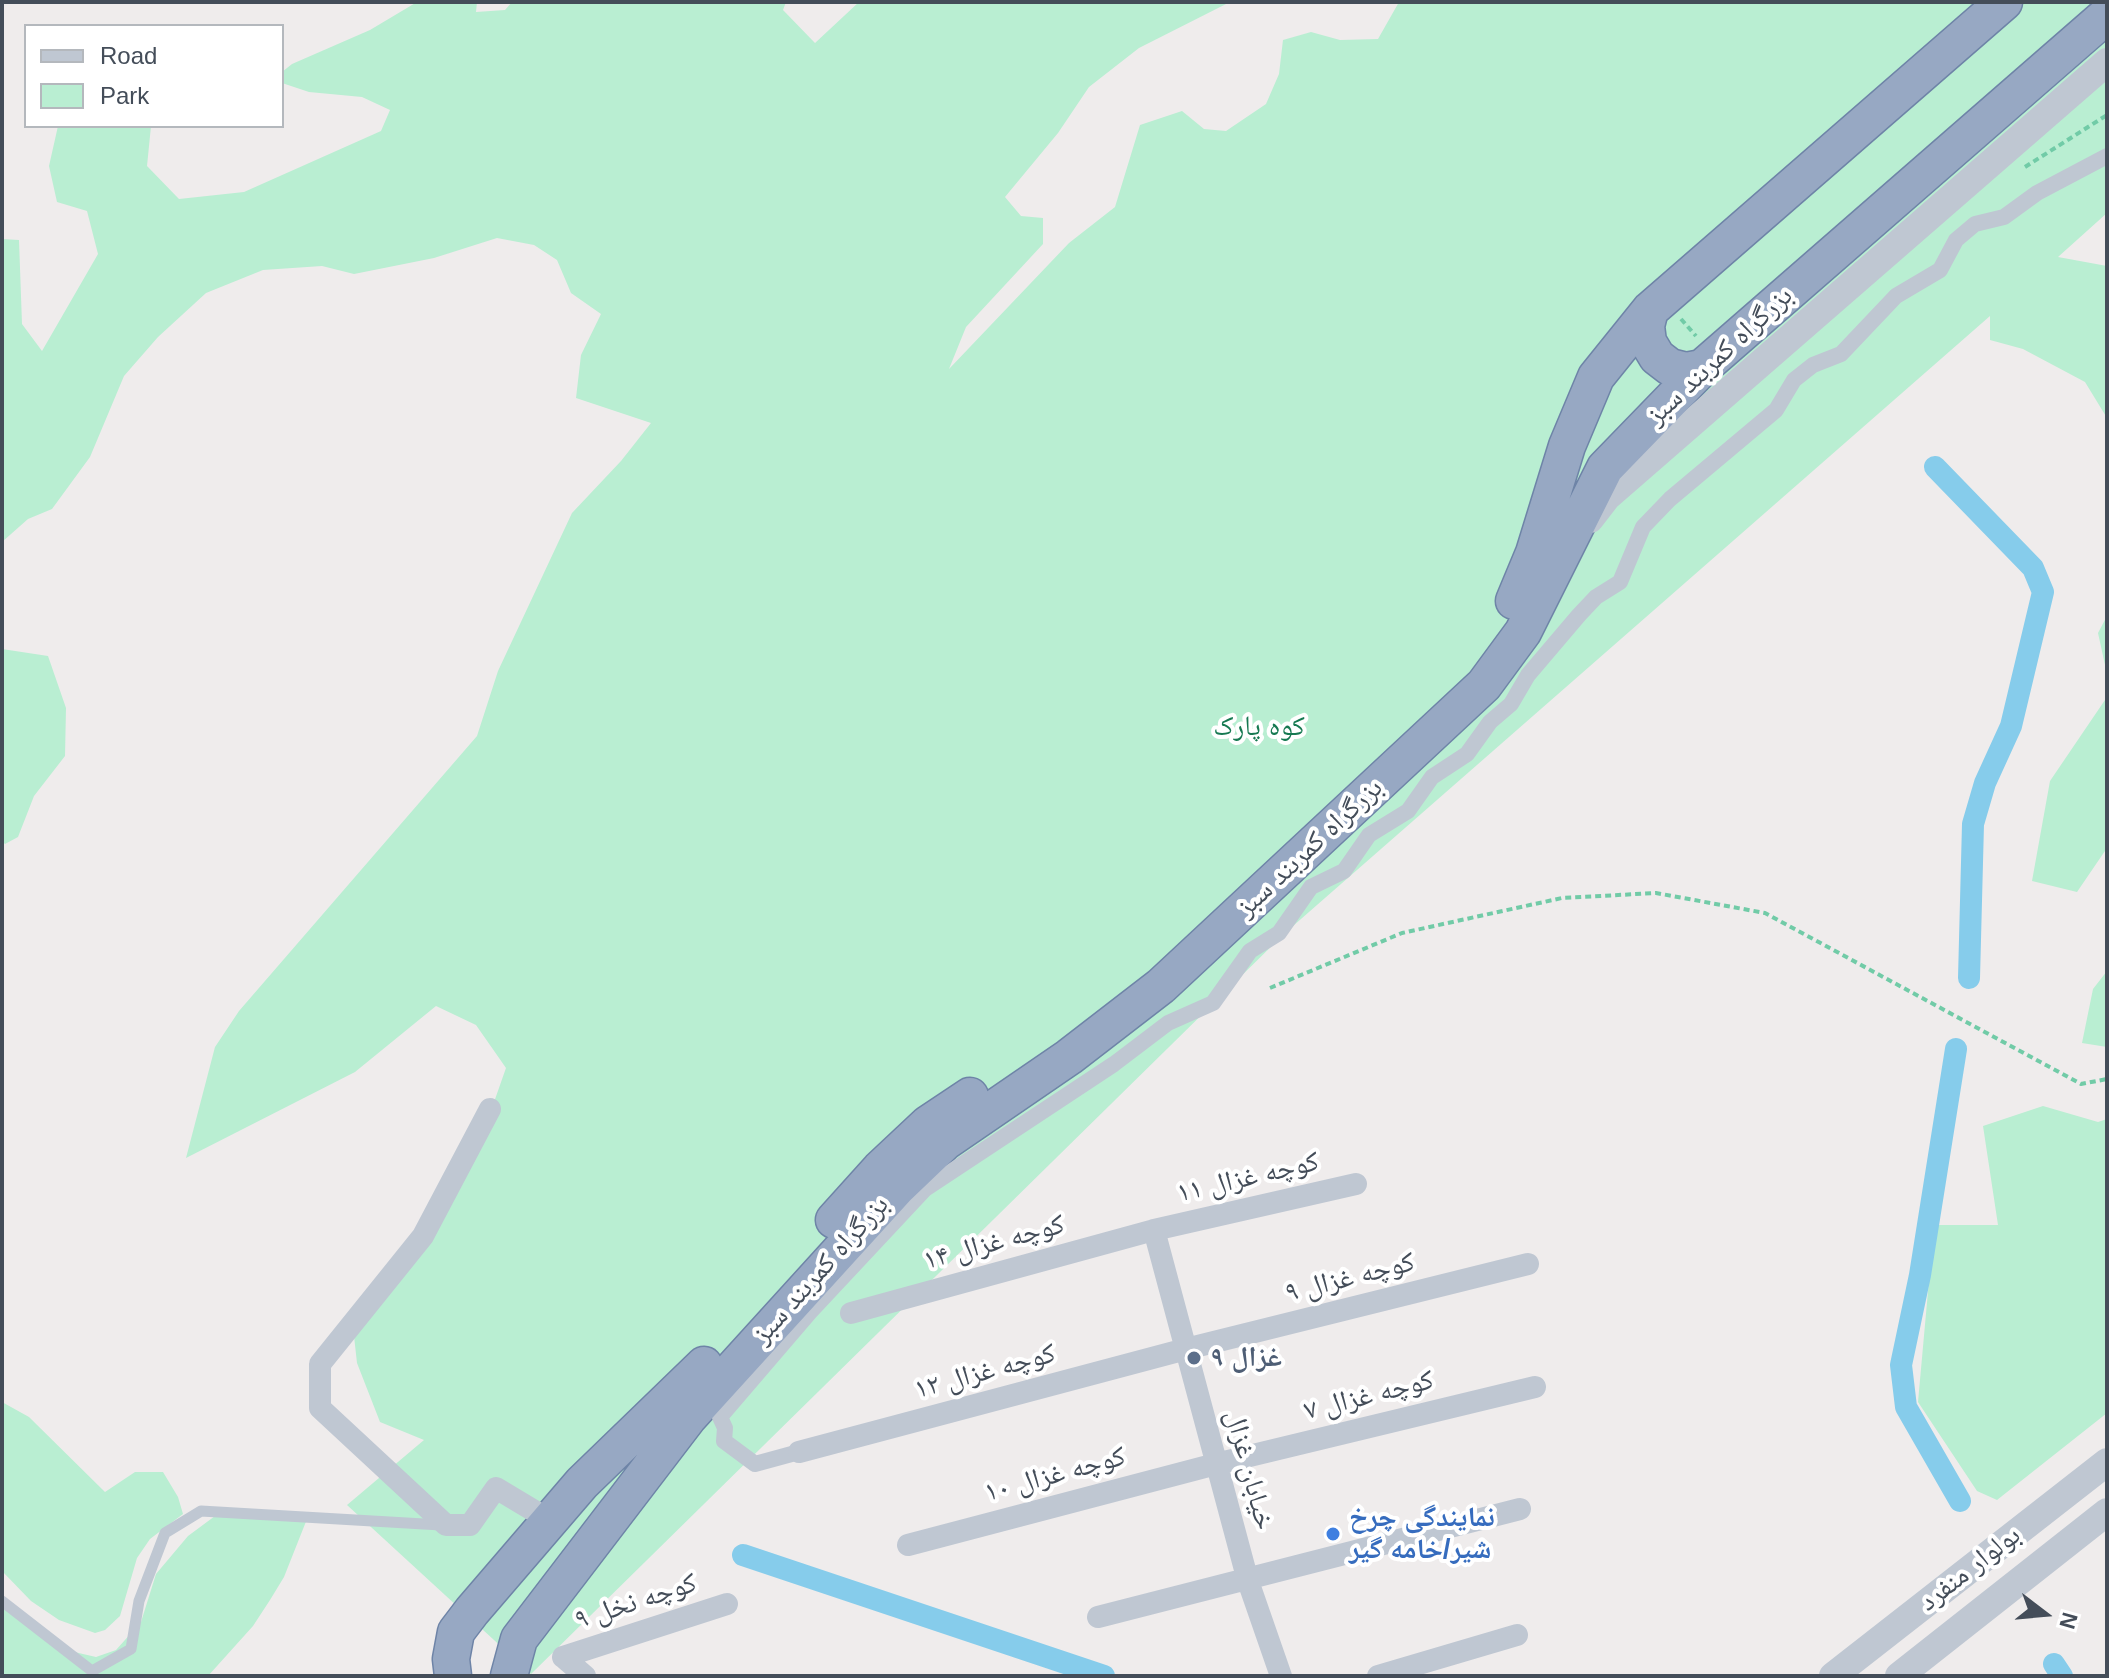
<!DOCTYPE html>
<meta charset="utf-8">
<style>
body{margin:0}
#map{position:relative;width:2109px;height:1678px;overflow:hidden;background:#efecec;font-family:Arial,sans-serif}
canvas{display:block}
.frame{position:absolute;inset:0;border:4px solid #444d59;pointer-events:none}
.legend{position:absolute;left:24px;top:24px;width:260px;height:104px;box-sizing:border-box;background:#fff;border:2px solid #b4b8bd;margin:0;padding:10px 14px;list-style:none;font-size:24px;color:#444d59}
.legend li{display:flex;align-items:center;gap:16px;height:40px}
.legend b{width:40px;border:2px solid #b4b8bd}
.north{position:absolute;left:2005px;top:1574px;width:80px;height:80px;-webkit-text-stroke:6px #fff;paint-order:stroke;rotate:106deg;font-size:22px;font-weight:700;line-height:32px;text-align:center;color:#444d59}
.north::after{content:'';display:block;margin:auto;width:28px;height:36px;background:#444d59;clip-path:polygon(50% 0,100% 100%,50% 72%,0 100%)}
</style>
<div id="map">
<canvas width="2109" height="1678"></canvas>
<div class="frame"></div>
<ul class="legend">
<li><b style="height:10px;background:#bfc7d2"></b>Road</li>
<li><b style="height:22px;background:#b9eed2"></b>Park</li>
</ul>
<div class="north">N</div>
</div>
<script>
const ctx = document.querySelector('canvas').getContext('2d');
ctx.lineJoin = 'round';
function paint(path, color) {
  ctx.fillStyle = color;
  ctx.fill(path, 'evenodd');
}
function toPath(rows) {
  const path = new Path2D();
  for (const r of rows) {
    path.moveTo(r[0], r[1]);
    for (let i = 2; i < r.length; i += 2) path.lineTo(r[i], r[i + 1]);
  }
  return path;
}
function stroke(path, color, width, dash) {
  ctx.strokeStyle = color;
  ctx.lineWidth = width;
  ctx.lineCap = dash ? 'butt' : 'round';
  ctx.setLineDash(dash || []);
  ctx.stroke(path);
}
function drawText(font, color, halo, rows, align = 'center') {
  ctx.font = font + ' Arial,"Noto Naskh Arabic",sans-serif';
  ctx.lineWidth = 8;
  ctx.setLineDash([]);
  ctx.textBaseline = 'middle';
  ctx.strokeStyle = halo;
  ctx.fillStyle = color;
  for (const [text, x, y, turn = 0] of rows) {
    ctx.save();
    ctx.translate(x, y);
    ctx.rotate((+turn || 0) * Math.PI / 180);
    ctx.textAlign = isNaN(turn) ? turn : align;
    if (halo) ctx.strokeText(text, 0, 0);
    ctx.fillText(text, 0, 0);
    ctx.restore();
  }
}
const green = toPath([
 [417,2,477,2,476,12,505,10,512,2,786,2,783,10,815,43,859,2,1230,2,1139,48,1089,87,1058,133,1005,197,1021,216,1043,218,1043,244,966,327,949,369,1069,243,1115,207,1140,125,1182,111,1204,129,1226,131,1266,104,1279,74,1283,40,1311,32,1340,40,1378,39,1399,2,2107,2,2107,213,2058,257,2107,266,2107,418,2085,382,2023,349,1990,340,1990,316,1285,933,531,1674,347,1505,424,1440,380,1422,357,1363,352,1318,474,1159,506,1068,476,1025,436,1006,355,1072,186,1158,215,1047,239,1011,477,736,498,671,572,513,621,461,651,423,576,398,581,355,601,314,571,293,557,260,534,245,497,238,434,258,354,274,322,266,263,270,206,293,158,337,124,376,90,457,52,509,28,519,2,542,2,239,19,240,22,324,42,351,98,254,87,211,57,202,49,166,58,126,151,126,147,166,179,199,244,192,381,131,390,110,362,97,309,92,282,83,282,72,292,64,370,30],
 [2107,616,2107,674,2098,633],
 [2,649,48,656,66,708,65,756,34,796,18,837,5,844,2,841],
 [2107,697,2107,848,2077,892,2032,881,2050,781],
 [2107,971,2107,1047,2082,1043,2093,989],
 [2043,1106,2098,1122,2107,1119,2107,1413,1997,1500,1977,1491,1918,1402,1934,1225,1998,1225,1983,1126],
 [2,1402,29,1417,105,1492,135,1472,163,1472,178,1497,183,1514,150,1539,137,1558,120,1616,105,1630,95,1633,59,1620,31,1601,2,1571],
 [215,1516,307,1519,284,1577,270,1600,253,1626,208,1676,2,1676,2,1607,70,1651,96,1657,116,1650,141,1622,156,1574,188,1536]
]);
const canal = toPath([
 [1935,467,2033,568,2043,592,2011,726,1985,783,1973,824,1969,978],
 [1956,1049,1920,1275,1901,1365,1906,1407,1960,1501],
 [743,1555,1104,1676],
 [2054,1664,2062,1676]
]);
const path = toPath([
 [2025,167,2107,115],
 [1681,319,1696,336],
 [1270,988,1402,933,1562,898,1656,893,1765,913,2081,1084,2107,1079]
]);
const service = toPath([
 [2,1601,92,1671,131,1649,139,1601,165,1533,201,1511,441,1525]
]);
const pedestrian = toPath([
 [799,1452,755,1464,724,1441,725,1428,720,1417,810,1312,925,1189,1114,1064,1168,1023,1213,1003,1250,951,1279,933,1311,887,1344,871,1369,835,1408,811,1432,777,1467,754,1490,722,1511,704,1528,675,1579,615,1596,597,1620,582,1643,527,1670,499,1776,410,1794,380,1813,365,1841,354,1896,296,1940,270,1956,240,1975,224,2004,217,2037,193,2107,156]
]);
const minor = toPath([
 [490,1109,423,1236,320,1364,320,1408,446,1525,470,1525,496,1488,551,1521],
 [1154,1230,1248,1581,1281,1676],
 [851,1313,1154,1230,1356,1184],
 [799,1452,1186,1349,1528,1264],
 [908,1545,1216,1464,1535,1387],
 [1098,1617,1520,1509],
 [563,1657,727,1604],
 [563,1657,585,1676],
 [1378,1676,1517,1635]
]);
const tertiary = toPath([
 [1590,519,1607,497,2107,62],
 [1833,1676,2107,1462],
 [1899,1676,2107,1512]
]);
const trunk = toPath([
 [1650,310,1646,326,1648,342,1657,357,1670,367,1686,371,1702,368],
 [1514,601,1534,553,1567,446,1596,377,1650,310,2004,2],
 [834,1220,880,1169,928,1124,970,1096],
 [453,1676,451,1659,456,1632,472,1611,582,1483,704,1365],
 [509,1676,519,1639,688,1418,898,1187,945,1142,1069,1057,1161,986,1484,685,1523,632,1605,468,1702,368,2107,15]
]);
const markers = [
 [1194,1358,8,"#5c6f8a"],
 [1333,1534,8,"#3f7fe0"]
];
const streetNames = [
 ["بزرگراه کمربند سبز",1720,356,-43],
 ["بزرگراه کمربند سبز",1310,848,-43],
 ["کوچه غزال ۱۱",1248,1178,-13],
 ["کوچه غزال ۱۴",994,1243,-15],
 ["بزرگراه کمربند سبز",821,1270,-48],
 ["کوچه غزال ۹",1350,1278,-14],
 ["کوچه غزال ۱۲",985,1372,-15],
 ["کوچه غزال ۷",1369,1396,-14],
 ["خیابان غزال",1249,1470,75],
 ["کوچه غزال ۱۰",1055,1475,-15],
 ["بولوار منفرد",1970,1569,-38],
 ["کوچه نخل ۹",636,1602,-18]
];
const parkNames = [
 ["کوه پارک",1259,727]
];
const serviceNames = [
 ["غزال ۹",1210,1358]
];
const shopNames = [
 ["نمایندگی چرخ",1349,1518],
 ["شیر/خامه گیر",1349,1550]
];
paint(green, '#b9eed2');
stroke(canal, '#86cceb', 22);
stroke(trunk, '#6e84a7', 39);
stroke(path, '#71cba7', 4, [6, 4]);
stroke(service, '#bfc7d2', 11);
stroke(pedestrian, '#bfc7d2', 16);
stroke(minor, '#bfc7d2', 22);
stroke(tertiary, '#bfc7d2', 28);
stroke(trunk, '#97a8c3', 36);
for (const [x, y, r, color] of markers) {
  const dot = new Path2D();
  dot.arc(x, y, r, 0, 2 * Math.PI);
  ctx.fillStyle = color;
  ctx.fill(dot);
  stroke(dot, '#fff', 3);
}
drawText('28px', '#444d59', '#fff', streetNames);
drawText('28px', '#167951', '#fff', parkNames);
drawText('bold 28px', '#4e5e75', '#fff', serviceNames, 'left');
drawText('bold 28px', '#366cbe', '#fff', shopNames, 'left');
</script>
